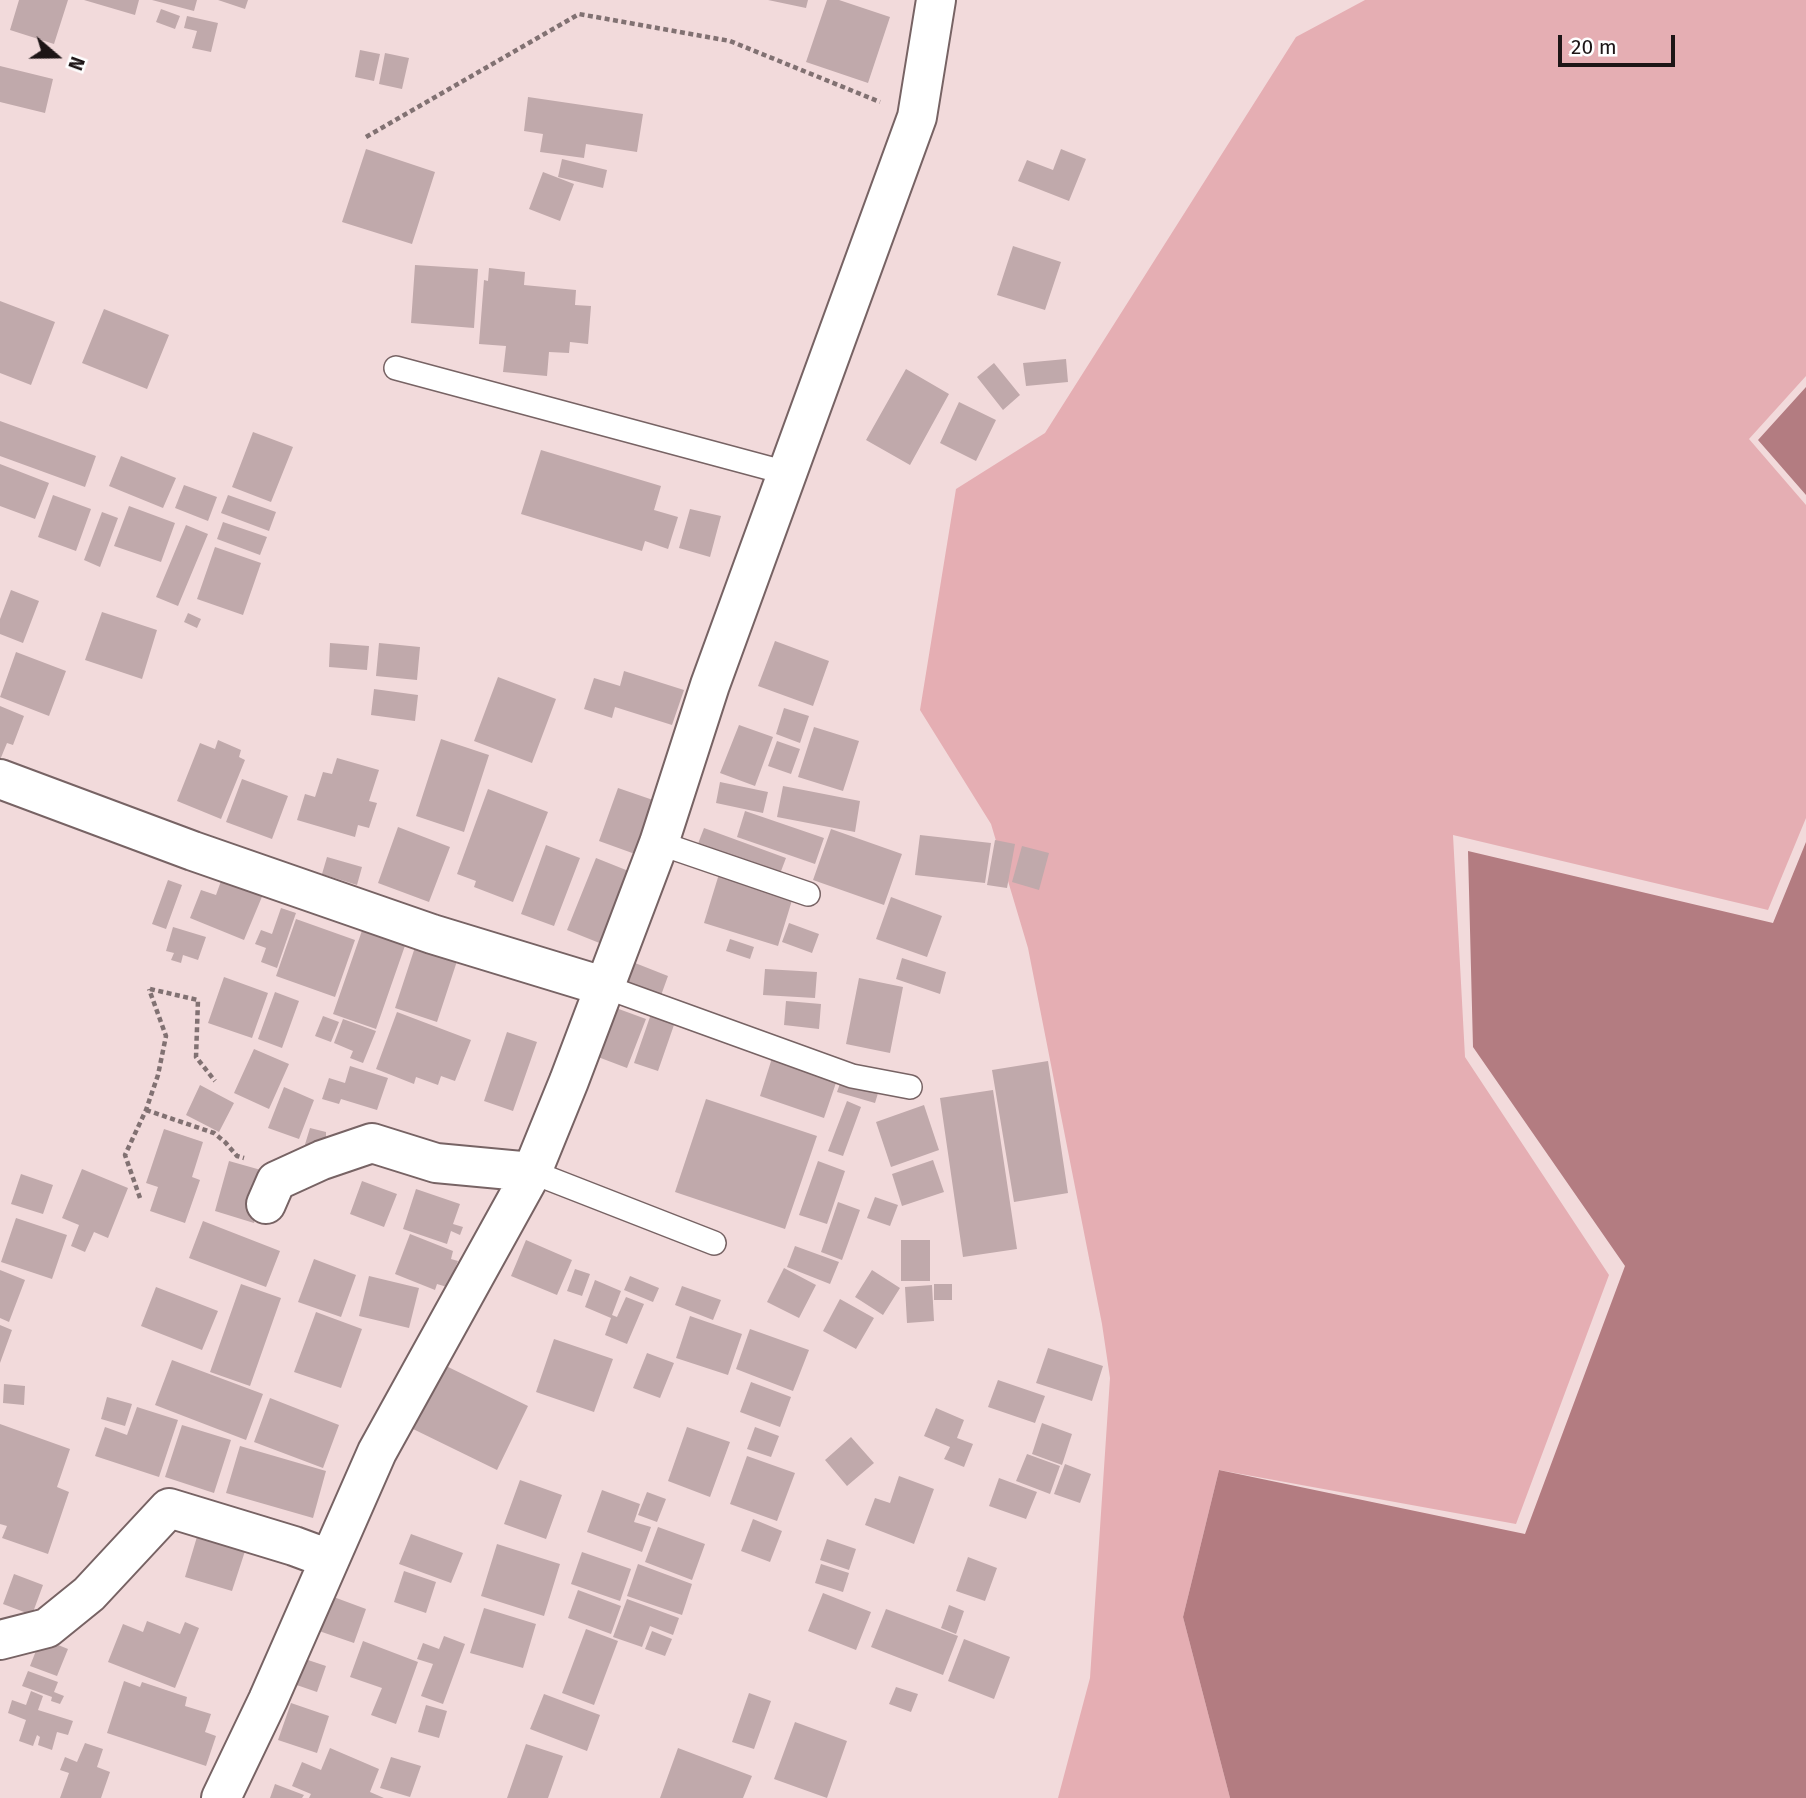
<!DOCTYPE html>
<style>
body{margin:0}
#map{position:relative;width:1806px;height:1798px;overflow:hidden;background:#f2dadb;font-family:"Fira Sans",sans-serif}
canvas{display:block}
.north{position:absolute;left:21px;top:21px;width:70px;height:70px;-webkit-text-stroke:5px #fff;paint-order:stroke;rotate:110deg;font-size:19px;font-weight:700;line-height:28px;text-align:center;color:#1d1516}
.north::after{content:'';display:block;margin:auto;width:24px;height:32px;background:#1d1516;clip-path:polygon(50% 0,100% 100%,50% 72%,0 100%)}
.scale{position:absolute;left:1558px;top:35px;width:117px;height:32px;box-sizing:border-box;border:4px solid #1d1516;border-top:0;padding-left:9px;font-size:21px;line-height:24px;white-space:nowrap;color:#1d1516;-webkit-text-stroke:5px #fff;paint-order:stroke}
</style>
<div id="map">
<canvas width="1806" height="1798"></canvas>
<div class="north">N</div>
<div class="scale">20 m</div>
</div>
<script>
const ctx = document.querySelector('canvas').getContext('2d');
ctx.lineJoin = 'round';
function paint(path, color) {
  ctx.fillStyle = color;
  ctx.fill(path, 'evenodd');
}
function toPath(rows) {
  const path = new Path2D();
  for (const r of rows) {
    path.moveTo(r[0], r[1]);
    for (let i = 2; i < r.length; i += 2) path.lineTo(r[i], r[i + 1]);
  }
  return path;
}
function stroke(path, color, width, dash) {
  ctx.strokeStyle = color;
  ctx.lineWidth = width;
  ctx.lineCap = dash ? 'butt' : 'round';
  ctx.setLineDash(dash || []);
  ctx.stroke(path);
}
const green = toPath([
 [1365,0,1806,0,1806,376,1749,439,1806,505,1806,818,1768,910,1453,835,1465,1057,1609,1275,1516,1524,1219,1470,1183,1617,1230,1798,1058,1798,1090,1678,1110,1378,1102,1324,1028,948,991,824,920,710,956,489,1045,433,1296,37]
]);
const water = toPath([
 [1806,387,1806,495,1758,440],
 [1806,842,1806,1798,1230,1798,1183,1617,1219,1470,1525,1534,1625,1266,1473,1047,1468,851,1773,923]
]);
const building = toPath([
 [19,0,68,0,54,44,10,30],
 [84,0,139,0,135,15],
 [152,0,197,0,194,11],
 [218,0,248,0,245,9],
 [768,0,808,0,806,8],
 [827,0,839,0,890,17,868,83,806,62],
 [161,9,180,16,175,29,156,22],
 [187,16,218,23,211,52,192,48,197,31,184,28],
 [360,50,380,54,374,81,355,77],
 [385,53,409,58,402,89,379,84],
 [0,66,53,79,45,113,0,102],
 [528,97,643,114,637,152,586,144,584,158,540,152,543,134,524,131],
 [366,149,435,172,412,244,342,222],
 [1061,149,1086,159,1069,201,1018,181,1027,160,1053,170],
 [562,159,607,170,603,188,558,177],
 [543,172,574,184,560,221,529,209],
 [1013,246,1061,262,1045,310,997,295],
 [415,265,478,269,474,328,411,323],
 [489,268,525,272,524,285,576,290,575,305,591,306,588,344,570,342,569,353,549,352,547,376,503,372,506,346,479,344,484,280,488,281],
 [0,301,55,322,31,385,0,373],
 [104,309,169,335,147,389,82,363],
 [1066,359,1068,382,1026,386,1023,363],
 [994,363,1020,395,1003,410,977,377],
 [906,369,949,394,910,465,866,440],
 [959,402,996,420,976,461,940,443],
 [0,421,96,456,85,487,0,456],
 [253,432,293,447,271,502,232,487],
 [541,450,661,486,654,510,678,517,668,549,645,541,642,551,521,514],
 [121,456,176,478,163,508,109,486],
 [0,464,49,483,35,519,0,506],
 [184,485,217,497,208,521,175,508],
 [53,495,91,509,76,551,38,537],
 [228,495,276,512,269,531,221,513],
 [129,506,175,523,161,562,114,546],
 [690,509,721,516,710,557,679,548],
 [102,512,118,518,100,567,84,560],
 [223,522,267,537,260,555,217,539],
 [186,525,208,534,178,606,156,597],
 [215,547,261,563,243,615,197,599],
 [11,590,39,601,23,643,0,634,0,619],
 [102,612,157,630,142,679,85,660],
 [188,613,201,619,197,628,184,622],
 [775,641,829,661,813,706,758,686],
 [330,643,369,646,367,670,329,667],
 [379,643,420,647,417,680,376,676],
 [16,652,66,671,49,716,0,697],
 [624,671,684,690,672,725,615,707,612,718,584,709,594,678,620,686],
 [498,677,556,699,532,763,474,741],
 [374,689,418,695,415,721,371,715],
 [0,706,24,716,13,745,7,743,0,760],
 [784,708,809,716,800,743,776,734],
 [739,725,773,737,755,786,720,773],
 [814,727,859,741,843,791,798,777],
 [441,739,489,755,464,832,416,816],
 [218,740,241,750,239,757,245,760,221,819,177,801,200,743,215,749],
 [777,741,800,749,791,774,768,766],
 [337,758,379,770,369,801,377,803,369,828,358,825,355,837,297,820,305,794,315,797,323,772,332,774],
 [242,779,288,796,272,839,226,822],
 [720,782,768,792,763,813,716,803],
 [783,786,860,801,855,832,777,817],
 [618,788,653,800,635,854,599,841],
 [488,789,548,812,513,902,474,887,476,881,457,874],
 [745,811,824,838,815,864,737,837],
 [398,827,450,847,429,902,378,883],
 [704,828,786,858,778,879,696,849],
 [831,829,902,854,884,905,813,880],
 [920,835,991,843,985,883,915,875],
 [995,840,1015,844,1007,888,987,885],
 [546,845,580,858,554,926,521,914],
 [1022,846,1049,853,1039,890,1012,882],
 [327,857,362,867,357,885,322,874],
 [596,858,631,872,602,944,567,930],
 [225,870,266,887,244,940,190,918,201,890,216,895],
 [719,874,793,897,778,946,704,923],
 [168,880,182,885,166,929,152,924],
 [891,897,942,916,927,957,876,939],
 [281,908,296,913,277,968,261,962,266,948,255,944,261,930,272,934],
 [296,919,355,940,335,997,276,976],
 [365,922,408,937,376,1029,333,1014],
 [789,923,819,934,812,953,782,942],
 [173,927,206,937,198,960,183,955,181,963,171,960,174,953,166,951],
 [418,938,460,952,437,1022,395,1008],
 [730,939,754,947,750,959,726,951],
 [902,958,946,972,940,994,896,979],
 [630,961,668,976,659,1001,620,987],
 [765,969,817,972,815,998,763,995],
 [224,977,268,993,252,1038,208,1023],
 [859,978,903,987,890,1053,846,1044],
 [275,992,299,1001,282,1048,258,1039],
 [786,1001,821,1004,819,1029,784,1025],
 [616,1008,646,1019,627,1068,598,1057],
 [397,1012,471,1040,455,1081,441,1076,438,1085,416,1077,414,1084,376,1069],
 [651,1014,675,1022,658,1071,634,1063],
 [323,1016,339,1022,331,1042,315,1036],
 [343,1019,376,1031,363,1063,350,1058,353,1051,334,1043],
 [507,1032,537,1042,513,1111,484,1101],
 [254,1049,289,1064,269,1109,234,1093],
 [773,1055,838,1077,824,1118,760,1096],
 [1048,1061,1068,1193,1014,1202,992,1070],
 [350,1066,388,1078,377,1110,341,1099,339,1104,322,1099,329,1078,345,1083],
 [842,1078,879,1090,875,1103,837,1092],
 [200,1085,234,1103,219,1132,186,1115],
 [284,1087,314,1100,299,1139,268,1128],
 [993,1090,1017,1249,963,1257,940,1098],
 [706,1099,817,1136,785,1229,675,1192],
 [847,1101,861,1107,843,1156,828,1151],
 [924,1105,939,1150,891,1167,876,1122],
 [310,1128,326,1132,326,1138,336,1141,300,1161],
 [164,1129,203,1142,192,1177,200,1180,185,1223,150,1211,158,1187,146,1183],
 [933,1160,944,1192,902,1206,892,1174],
 [229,1161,268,1172,254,1223,215,1211],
 [818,1161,845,1171,827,1224,799,1215],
 [82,1169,128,1188,108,1238,94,1232,85,1252,71,1246,79,1225,62,1218],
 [21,1174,53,1185,43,1214,11,1204],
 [362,1181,397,1194,384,1227,350,1214],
 [416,1189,460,1204,453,1224,463,1227,460,1235,451,1231,447,1244,403,1229],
 [875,1197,898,1205,890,1226,867,1218],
 [838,1202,860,1210,842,1260,821,1252],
 [16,1218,67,1235,52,1279,1,1262],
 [203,1221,280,1251,266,1287,189,1258],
 [410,1234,453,1251,451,1259,458,1261,447,1287,437,1284,435,1290,395,1274],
 [526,1240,572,1260,557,1295,511,1276],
 [901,1240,930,1240,930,1281,901,1281],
 [795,1246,839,1262,830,1284,787,1267],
 [314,1259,356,1275,341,1317,298,1302],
 [784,1268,816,1285,799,1318,767,1302],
 [575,1269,590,1274,582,1296,567,1291],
 [0,1270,25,1280,9,1322,0,1318],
 [872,1270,900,1288,883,1315,855,1297],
 [369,1276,419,1288,409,1328,359,1316],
 [630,1276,659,1288,653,1302,624,1290],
 [595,1280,621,1291,612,1315,617,1317,626,1297,644,1304,627,1344,605,1335,611,1318,585,1307],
 [241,1284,281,1298,250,1386,210,1372],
 [934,1284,952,1284,952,1300,934,1300],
 [932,1285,934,1321,907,1323,905,1287],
 [682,1286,721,1300,713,1320,675,1305],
 [156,1287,218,1311,202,1350,141,1326],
 [840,1299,874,1318,856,1349,823,1331],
 [316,1312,362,1329,341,1388,294,1372],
 [690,1316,742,1334,728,1375,676,1358],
 [0,1325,12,1330,0,1363],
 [750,1329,809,1350,793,1391,736,1369],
 [554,1339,613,1359,594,1412,536,1392],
 [1048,1348,1103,1366,1092,1401,1036,1383],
 [647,1353,674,1363,660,1398,633,1388],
 [172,1360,263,1394,246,1440,155,1405],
 [442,1364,528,1406,497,1470,411,1428],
 [998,1380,1045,1396,1035,1423,988,1407],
 [751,1382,791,1397,780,1427,740,1412],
 [4,1384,25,1386,24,1405,3,1403],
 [107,1397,132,1404,125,1426,101,1419],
 [270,1398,339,1425,323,1468,254,1442],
 [137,1407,178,1420,159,1477,95,1456,105,1427,127,1435],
 [936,1408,964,1420,957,1438,973,1444,964,1467,944,1459,950,1447,924,1436],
 [1042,1423,1072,1434,1062,1465,1032,1454],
 [0,1424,70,1449,57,1487,69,1492,48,1554,2,1538,7,1526,0,1524],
 [182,1425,231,1440,214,1493,165,1477],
 [687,1427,730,1442,710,1497,668,1481],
 [755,1427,779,1436,771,1457,747,1449],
 [851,1437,874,1463,847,1486,825,1460],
 [240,1446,326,1471,313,1518,226,1493],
 [1027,1454,1060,1466,1050,1494,1016,1481],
 [747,1456,795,1473,777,1521,730,1504],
 [1065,1464,1091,1474,1080,1503,1054,1494],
 [899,1476,934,1489,914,1544,865,1525,875,1498,890,1503],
 [999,1478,1037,1492,1026,1519,989,1506],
 [520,1480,562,1495,546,1539,504,1524],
 [602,1490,640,1504,634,1522,651,1527,642,1552,587,1532],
 [647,1492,666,1499,657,1522,638,1515],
 [753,1519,782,1531,770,1562,741,1551],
 [658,1527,705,1544,692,1580,645,1562],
 [199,1530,247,1545,232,1591,185,1577],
 [411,1534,463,1553,451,1583,399,1564],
 [827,1539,856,1549,849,1570,820,1560],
 [497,1544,560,1564,544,1616,481,1596],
 [582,1552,631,1569,620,1601,571,1584],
 [968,1557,997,1568,985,1601,956,1591],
 [638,1564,692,1584,682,1615,627,1596],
 [821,1564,849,1573,843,1592,815,1583],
 [404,1571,436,1582,426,1613,394,1602],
 [14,1574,43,1585,32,1615,3,1604],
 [578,1590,621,1606,611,1634,568,1618],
 [823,1593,871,1612,856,1650,808,1631],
 [331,1596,366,1609,354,1643,319,1631],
 [627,1599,679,1618,673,1635,650,1626,642,1647,613,1637],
 [949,1605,964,1611,956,1634,941,1628],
 [484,1608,536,1624,523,1668,470,1653],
 [886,1609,958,1636,943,1675,871,1647],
 [147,1621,180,1634,185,1622,199,1628,175,1688,108,1662,123,1624,143,1632],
 [586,1629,618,1641,594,1705,562,1693],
 [652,1631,672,1639,665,1656,645,1649],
 [444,1636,465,1644,443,1704,421,1696,433,1664,417,1659,423,1643,439,1649],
 [41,1638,68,1649,57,1676,30,1666],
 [964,1639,1010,1657,994,1699,948,1681],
 [363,1641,418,1662,396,1724,371,1715,382,1688,350,1677],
 [293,1655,326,1666,317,1692,285,1681],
 [28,1671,58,1682,54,1692,64,1696,60,1704,51,1701,52,1697,22,1686],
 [124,1681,140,1687,142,1682,187,1697,185,1706,211,1714,205,1732,216,1736,206,1766,107,1733],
 [896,1687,918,1694,911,1712,889,1704],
 [31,1691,43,1696,38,1710,73,1721,68,1735,57,1732,52,1750,38,1745,40,1737,37,1735,33,1746,19,1741,26,1720,8,1713,12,1700,26,1705],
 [749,1693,771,1701,754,1749,732,1742],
 [544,1694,600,1715,587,1751,530,1729],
 [291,1703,329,1716,317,1753,278,1740],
 [426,1705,447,1711,439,1738,418,1732],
 [795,1722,847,1741,827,1798,774,1779],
 [85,1743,103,1749,97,1767,110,1772,101,1798,60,1798,69,1773,60,1770,65,1757,77,1762],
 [526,1744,563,1756,548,1798,507,1798],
 [330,1748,379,1769,370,1792,384,1798,309,1798,311,1794,292,1786,302,1762,321,1770],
 [678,1748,752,1776,743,1798,660,1798],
 [391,1757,421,1766,410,1797,380,1788],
 [275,1784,304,1795,302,1798,270,1798]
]);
const path = toPath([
 [366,137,579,14,730,41,880,102],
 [150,989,198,1000,196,1057,215,1081],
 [146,1110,214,1133,225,1142,237,1156,244,1158],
 [140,1198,125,1155,146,1110,158,1075,166,1036,149,989]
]);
const service = toPath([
 [396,368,787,473],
 [659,843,808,894],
 [606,987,852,1076,910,1087],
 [532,1172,714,1243]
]);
const minor = toPath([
 [0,779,193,851,432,934,606,987],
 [266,1204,276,1181,322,1160,372,1143,436,1163,532,1172],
 [0,1640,47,1628,89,1594,169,1508,294,1546,329,1559],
 [221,1798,268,1700,377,1452,532,1172,569,1081,659,843,710,685,917,117,936,0]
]);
paint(green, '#e5aeb3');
paint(water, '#b37c81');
paint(building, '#c0a9ab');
stroke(service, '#776364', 26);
stroke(minor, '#776364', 42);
stroke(path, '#817172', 4.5, [5, 3.5]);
stroke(service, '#fff', 23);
stroke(minor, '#fff', 38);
</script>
